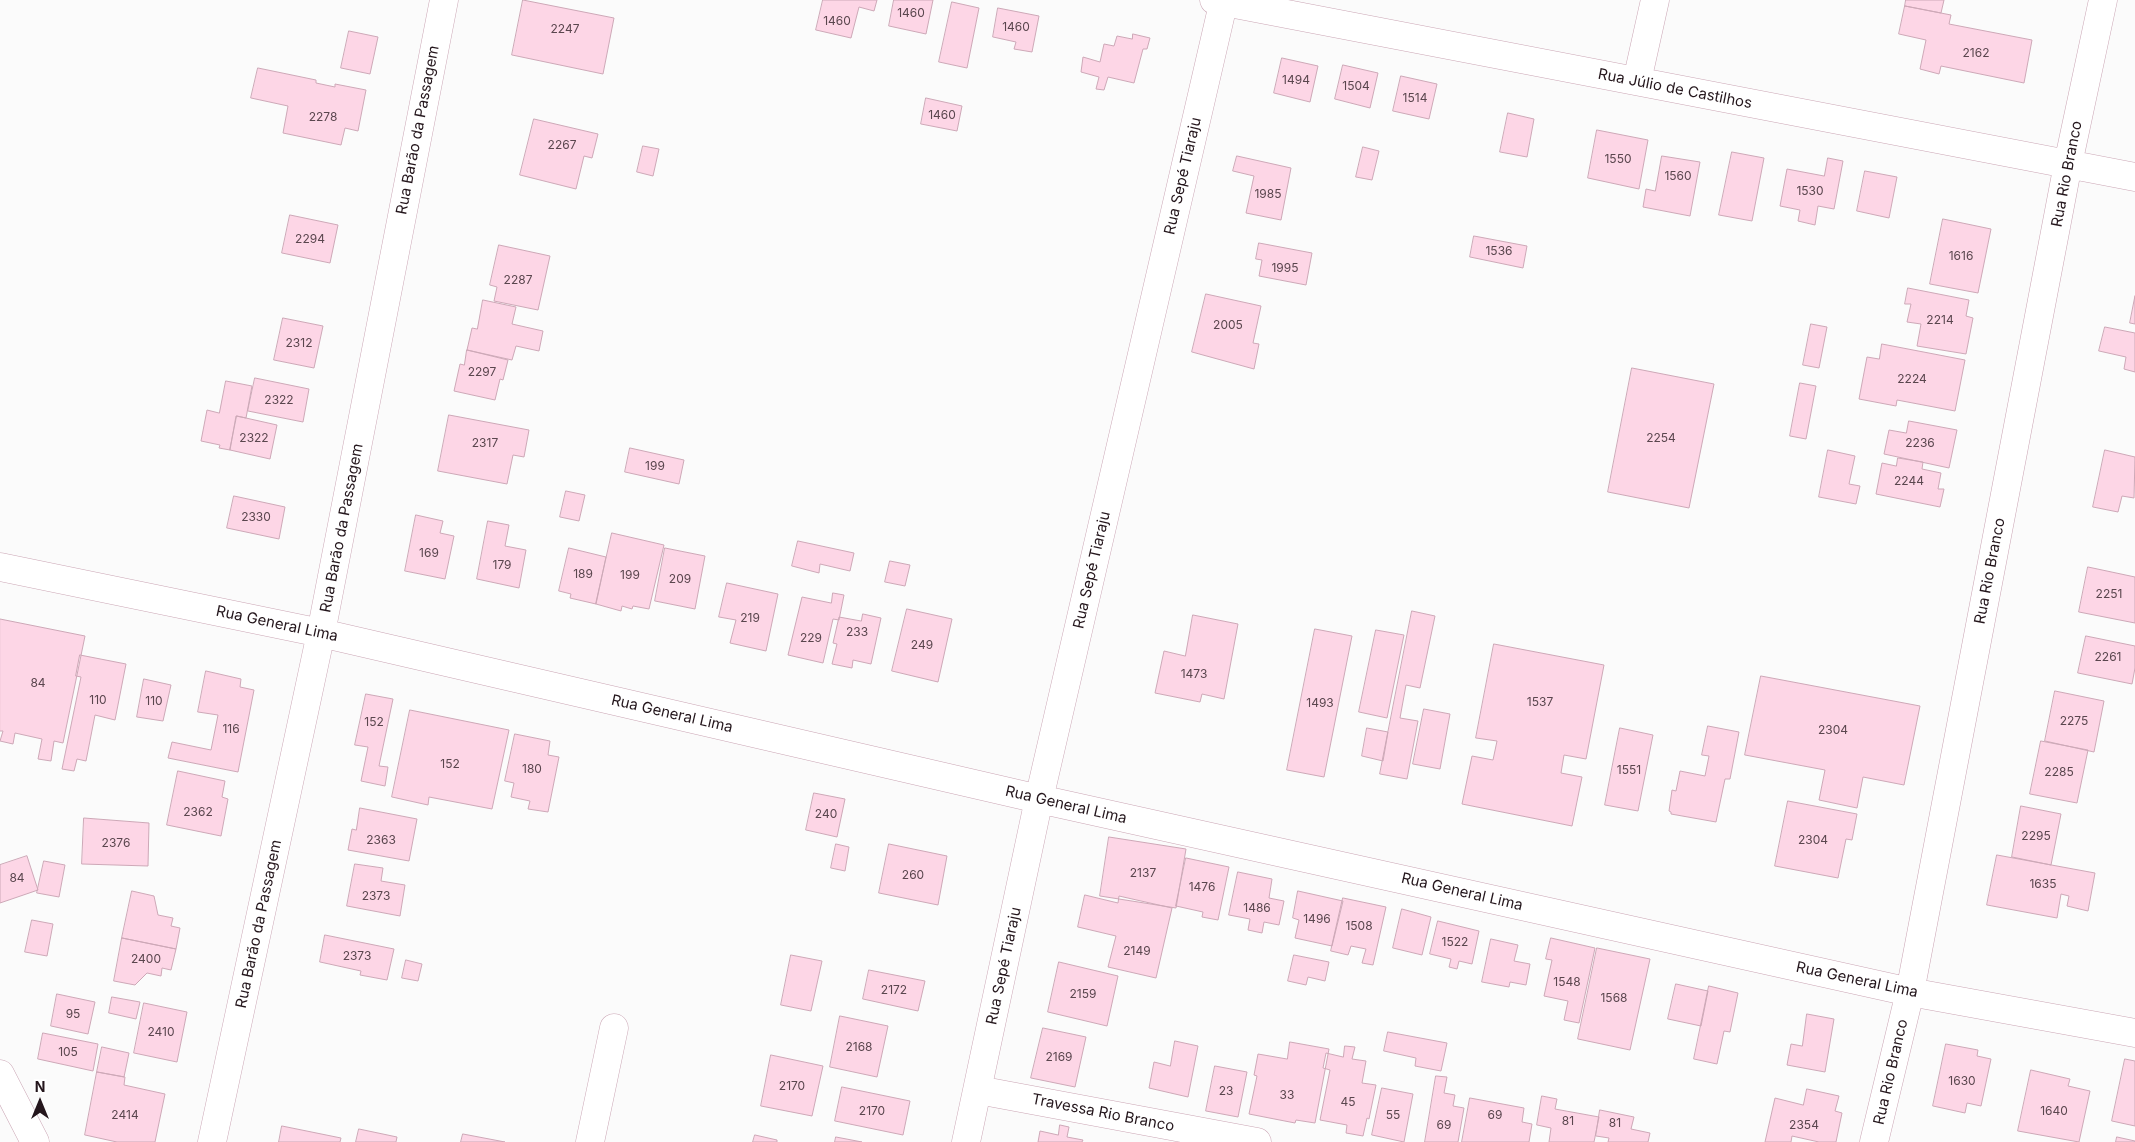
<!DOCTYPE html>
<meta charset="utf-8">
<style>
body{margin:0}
#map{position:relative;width:2135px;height:1142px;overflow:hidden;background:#fbfbfb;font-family:Inter,sans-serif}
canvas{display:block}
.north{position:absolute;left:15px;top:1077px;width:50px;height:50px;-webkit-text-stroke:4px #fff;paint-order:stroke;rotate:0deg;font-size:14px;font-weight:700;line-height:20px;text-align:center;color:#24161c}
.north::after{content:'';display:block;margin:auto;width:18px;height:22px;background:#24161c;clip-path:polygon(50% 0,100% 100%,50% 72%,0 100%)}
</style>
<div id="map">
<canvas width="2135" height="1142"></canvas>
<div class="north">N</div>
</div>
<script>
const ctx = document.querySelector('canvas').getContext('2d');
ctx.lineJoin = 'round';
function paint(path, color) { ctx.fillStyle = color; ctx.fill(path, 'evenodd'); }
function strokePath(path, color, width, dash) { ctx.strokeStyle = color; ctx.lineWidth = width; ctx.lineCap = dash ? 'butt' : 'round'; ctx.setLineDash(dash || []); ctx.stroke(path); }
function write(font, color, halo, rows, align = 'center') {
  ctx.font = font + ' Inter,sans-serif'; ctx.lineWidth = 5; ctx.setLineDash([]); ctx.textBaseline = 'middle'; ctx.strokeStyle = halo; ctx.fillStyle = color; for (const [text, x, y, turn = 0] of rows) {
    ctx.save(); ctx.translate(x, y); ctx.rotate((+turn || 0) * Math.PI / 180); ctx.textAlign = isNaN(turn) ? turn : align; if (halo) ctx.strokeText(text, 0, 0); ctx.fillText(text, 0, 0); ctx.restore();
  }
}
const building = new Path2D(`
 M523 0 614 18 603 74 512 55Z
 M823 0H877L874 11 859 7 851 38 816 30Z
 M894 0H933L926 34 889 26Z
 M1906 0H1944L1941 13 1905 6Z
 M952 2 979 8 967 68 939 62Z
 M1905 6 1951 15 1949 24 2032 40 2024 83 1941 66 1939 74 1920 69 1926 40 1899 34Z
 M998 8 1039 16 1032 52 1014 49 1016 42 993 37Z
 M349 31 378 37 370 74 341 68Z
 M1133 34 1150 38 1147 49H1143L1134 83 1108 77 1104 90 1096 89 1099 77 1081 72 1083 57 1100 62 1104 44 1114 46 1117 36 1132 39Z
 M1282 58 1318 66 1310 102 1274 93Z
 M1343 65 1378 73 1370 108 1335 99Z
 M258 68 316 80V83L335 87V84L366 90 358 131 345 128 341 145 283 133 288 106 251 98Z
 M1401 76 1437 84 1429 119 1393 111Z
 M926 98 962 106 957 131 921 124Z
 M1508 113 1534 119 1527 157 1500 152Z
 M534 119 598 134 592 158 584 156 576 189 520 175Z
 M1597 130 1648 140 1639 189 1588 178Z
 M643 146 659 149 653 176 637 172Z
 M1363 147 1379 151 1372 180 1356 177Z
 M1732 152 1764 158 1752 221 1719 215Z
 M1237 156 1291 168 1281 220 1246 213 1254 176 1233 171Z
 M1662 156 1700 162 1690 216 1643 207 1646 189 1655 191Z
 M1828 158 1843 161 1834 209 1818 206 1815 225 1798 221 1800 210 1780 206 1787 169 1824 176Z
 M1865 171 1897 177 1889 218 1857 211Z
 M290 215 338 225 330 263 282 253Z
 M1943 219 1991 229 1978 293 1930 284Z
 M1474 236 1527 246 1523 268 1470 257Z
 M1259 243 1312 253 1306 285 1259 276 1262 260 1256 259Z
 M499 245 550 256 538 310 494 301 497 287 490 285Z
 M1908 288 1969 300 1966 316 1973 318 1966 354 1917 346 1921 324 1907 322 1911 304H1905Z
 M1206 294 1261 306 1253 343 1259 344 1254 369 1192 352Z
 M2135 296V324L2130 323Z
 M483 300 516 307 512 324 543 331 539 351 516 346 512 360 467 350 472 328 477 329Z
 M283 318 323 326 314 368 274 360Z
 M1811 324 1827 327 1819 368 1803 365Z
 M2105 327 2135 333V372L2124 369 2126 357 2099 351Z
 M1882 344 1965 360 1955 411 1897 400 1896 406 1859 399 1867 357 1879 359Z
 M467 350 508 360 503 380 500 379 495 400 454 391 460 364 464 365Z
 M1632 368 1714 384 1689 508 1608 492Z
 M255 378 309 389 303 422 248 411Z
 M226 381 252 386 246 418 236 416 230 450 219 448 220 445 201 441 207 410 219 413Z
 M1800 383 1816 386 1806 439 1790 436Z
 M449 415 529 430 524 457 513 455 507 484 438 471Z
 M237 416 277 425 270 459 230 450Z
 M1909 421 1957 430 1949 468 1884 454 1889 430 1906 433Z
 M630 448 684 460 679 484 625 472Z
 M1828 450 1855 456 1849 484 1860 486 1856 504 1819 497Z
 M2105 450 2135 457 2134 498 2122 496 2118 512 2093 507Z
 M1898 458 1923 462 1922 469 1941 473 1938 489H1944L1940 507 1876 494 1882 463 1896 466Z
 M566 491 585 495 579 521 560 517Z
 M234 496 285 507 279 539 227 528Z
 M416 515 443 521 440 533 454 536 445 579 405 571Z
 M488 521 509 525 505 546 526 550 519 588 477 579Z
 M612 533 664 545 649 609 633 606 632 609 622 606 621 611 596 604Z
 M798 541 854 553 850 571 820 564 819 573 792 566Z
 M569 548 606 557 596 604 570 598 571 594 559 591Z
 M665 548 705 556 695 609 655 601Z
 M890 561 910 565 905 586 885 582Z
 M2088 567 2135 577V623L2079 612Z
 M727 583 778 594 766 651 730 643 736 620 719 617Z
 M833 593 844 595 839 620 833 619 823 663 788 655 802 597 831 603Z
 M907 609 952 619 938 682 892 671Z
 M1412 611 1435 616 1420 688 1406 685 1400 718 1418 721 1407 779 1380 774Z
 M863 614 881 618 871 664 853 660 852 668 832 664 837 644 833 643 839 617 861 621Z
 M1193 615 1238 624 1224 699 1202 694 1200 702 1155 693 1164 651 1185 656Z
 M0 619 85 636 63 743 54 741 51 761 38 759 42 739 15 733 13 744 0 741 3 731H0Z
 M1315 629 1352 636 1324 777 1287 770Z
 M1376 630 1404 635 1387 718 1359 712Z
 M2086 636 2135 646V668L2132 684 2078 673Z
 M1494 644 1604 665 1586 759 1564 755 1561 773 1582 777 1572 826 1462 804 1472 756 1493 760 1497 741 1476 738Z
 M80 655 126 664 115 720 95 715 86 761 77 759 74 771 62 769 81 677 76 676Z
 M206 671 241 679 240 687 254 690 238 772 168 758 172 742 211 750 218 715 198 712Z
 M1761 676 1920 706 1904 785 1863 777 1857 808 1819 800 1825 770 1745 755Z
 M144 679 171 685 163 721 137 717Z
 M2055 691 2104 701 2094 752 2045 741Z
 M366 694 393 699 379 766 388 767 385 786 361 781 368 747 355 745Z
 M1424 709 1450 714 1440 769 1413 764Z
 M410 710 509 730 492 809 429 797 428 805 392 797Z
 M1708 726 1739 732 1730 779H1725L1716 822 1671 814V812L1669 811 1672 790 1676 791 1680 771 1705 776 1709 756 1702 755Z
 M1367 728 1388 732 1383 761 1362 756Z
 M1620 728 1653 735 1638 811 1605 805Z
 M515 734 550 741 548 755 559 757 548 812 528 809 530 801 511 797 514 783 505 781Z
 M2041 741 2088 750 2077 803 2030 794Z
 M178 771 225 781 222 797 228 799 221 836 167 825Z
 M814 793 845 799 837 837 806 830Z
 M1788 801 1857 814 1852 840 1846 839 1838 878 1775 866Z
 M2021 806 2061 814 2051 865 2012 857Z
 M360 808 417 819 409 861 348 850 352 829 356 830Z
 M84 818 149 823 148 866 82 864Z
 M1109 837 1186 849 1176 908 1100 896Z
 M836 844 849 847 845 871 831 868Z
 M889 844 947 856 938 905 879 893Z
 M1997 855 2095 873 2088 911 2067 906 2069 896 2061 894 2057 918 1987 905Z
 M27 856 38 890 0 903V865Z
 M1186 858 1229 867 1218 920 1202 917 1203 912 1176 906Z
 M44 861 65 865 59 897 37 893Z
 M355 864 383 868 381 881 405 885 400 916 347 906Z
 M1238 872 1272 879 1269 898 1284 901 1279 925 1264 922 1262 933 1248 930 1250 919 1229 915Z
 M132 891 154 896 158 915 173 918 171 926 180 928 176 949 122 938Z
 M1298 891 1343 901 1332 946 1295 938 1299 920 1293 918Z
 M1085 895 1118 903 1119 896 1172 908 1156 978 1108 967 1116 936 1078 927Z
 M1343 898 1386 907 1373 965 1362 963 1366 949 1351 946 1348 955 1331 951Z
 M1402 909 1431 917 1422 955 1393 948Z
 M32 920 53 924 47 956 25 952Z
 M1438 921 1479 931 1472 964 1459 961 1457 969 1449 967 1451 959 1430 954Z
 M325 935 394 949 387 980 360 975 361 971 320 962Z
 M122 938 176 949 171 970 162 968 161 976 147 973 135 985 114 981Z
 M1551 938 1595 948 1579 1023 1564 1020 1568 1001 1544 996 1552 960 1546 959Z
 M1491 939 1518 945 1514 961 1530 964 1526 985 1510 982 1509 987 1482 982Z
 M1597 948 1650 959 1630 1050 1578 1039Z
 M791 955 822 961 811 1011 781 1005Z
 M1294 955 1329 962 1325 981 1308 977 1306 985 1288 981Z
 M406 960 422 964 418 981 402 978Z
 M1059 962 1118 976 1107 1026 1048 1012Z
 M869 970 925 981 918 1011 863 999Z
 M1676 984 1708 991 1701 1026 1668 1019Z
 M1709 986 1738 993 1730 1032 1724 1031 1717 1064 1694 1059Z
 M57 994 95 1002 88 1034 51 1026Z
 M112 997 140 1002 136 1019 109 1013Z
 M144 1003 187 1012 177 1062 134 1053Z
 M1807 1014 1834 1019 1825 1072 1787 1065 1791 1044 1802 1046Z
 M840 1016 888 1026 877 1077 830 1067Z
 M1043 1028 1086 1037 1075 1087 1031 1078Z
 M1388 1032 1447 1043 1441 1071 1415 1066 1416 1058 1384 1051Z
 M43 1033 98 1044 93 1071 38 1059Z
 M1175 1041 1198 1046 1188 1097 1149 1088 1154 1062 1170 1066Z
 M1290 1042 1329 1049 1315 1123 1296 1120 1295 1123 1249 1114 1257 1076 1254 1075 1258 1054 1287 1059Z
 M1946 1044 1978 1050 1977 1056 1991 1059 1981 1106 1967 1103 1965 1113 1933 1106Z
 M1345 1046 1355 1047 1352 1059 1366 1061 1362 1083 1376 1085 1369 1119 1367 1118 1363 1136 1346 1133 1347 1125 1320 1120 1330 1070 1323 1068 1326 1053 1343 1057Z
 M102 1047 129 1053 124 1077 97 1072Z
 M771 1055 823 1066 812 1116 761 1106Z
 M2125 1059 2135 1061V1126L2112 1121Z
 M1215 1066 1247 1072 1238 1117 1206 1111Z
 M2031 1070 2070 1079 2068 1086 2090 1091 2079 1142 2018 1131Z
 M97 1072 125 1077 124 1085 165 1094 155 1142H117L85 1135Z
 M1436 1076 1447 1077 1444 1093 1455 1095 1453 1106 1464 1108 1458 1142H1425Z
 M842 1087 910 1101 903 1135 835 1121Z
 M1382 1088 1413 1094 1404 1142 1372 1135Z
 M1807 1089 1839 1096 1835 1111 1842 1113 1836 1142H1819L1792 1136 1791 1142H1765L1775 1098 1803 1105Z
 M1542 1096 1557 1099 1555 1109 1599 1117 1594 1142H1549L1551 1128 1537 1125Z
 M1470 1098 1524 1108 1522 1122 1532 1124 1529 1142H1462Z
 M1600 1110 1634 1117 1631 1129 1650 1133 1648 1142H1608L1609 1138 1596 1136Z
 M1060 1125 1069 1127 1067 1137 1083 1140 1082 1142H1038L1040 1131 1058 1135Z
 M282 1126 341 1138 340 1142H279Z
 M359 1129 397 1137 396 1142H356Z
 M463 1134 505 1142H461Z
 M755 1135 777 1140V1142H753Z
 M836 1137 862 1142H835Z
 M2117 1137 2135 1141V1142H2116Z`);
paint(building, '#fdd6e6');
strokePath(building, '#cda8b7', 1);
const street = new Path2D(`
 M1214 0 2135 177
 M1637 81 1655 0
 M0 567 321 633 1039 799 1910 992 2135 1033
 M0 1074 35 1142
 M978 1090 1257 1142
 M212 1142 321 633 444 0
 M590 1142 614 1028
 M966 1142 1039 799 1224 0
 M1874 1142 1910 992 2068 164 2103 0`);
strokePath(street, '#cba6b5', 29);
strokePath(street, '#fff', 28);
write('12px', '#5a464e', null, [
 ["1460",911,13],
 ["1460",837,21],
 ["1460",1016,27],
 ["2247",565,29],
 ["2162",1976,53],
 ["1494",1296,80],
 ["1504",1356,86],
 ["1514",1415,98],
 ["1460",942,115],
 ["2278",323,117],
 ["2267",562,145],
 ["1550",1618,159],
 ["1560",1678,176],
 ["1530",1810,191],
 ["1985",1268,194],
 ["2294",310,239],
 ["1536",1499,251],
 ["1616",1961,256],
 ["1995",1285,268],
 ["2287",518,280],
 ["2214",1940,320],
 ["2005",1228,325],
 ["2312",299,343],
 ["2297",482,372],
 ["2224",1912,379],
 ["2322",279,400],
 ["2322",254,438],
 ["2254",1661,438],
 ["2317",485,443],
 ["2236",1920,443],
 ["199",655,466],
 ["2244",1909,481],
 ["2330",256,517],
 ["169",429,553],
 ["179",502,565],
 ["189",583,574],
 ["199",630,575],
 ["209",680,579],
 ["2251",2109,594],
 ["219",750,618],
 ["233",857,632],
 ["229",811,638],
 ["249",922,645],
 ["2261",2108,657],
 ["1473",1194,674],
 ["84",38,683],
 ["110",98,700],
 ["110",154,701],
 ["1537",1540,702],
 ["1493",1320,703],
 ["2275",2074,721],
 ["152",374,722],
 ["116",231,729],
 ["2304",1833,730],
 ["152",450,764],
 ["180",532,769],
 ["1551",1629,770],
 ["2285",2059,772],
 ["2362",198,812],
 ["240",826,814],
 ["2295",2036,836],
 ["2363",381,840],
 ["2304",1813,840],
 ["2376",116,843],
 ["2137",1143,873],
 ["260",913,875],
 ["84",17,878],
 ["1635",2043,884],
 ["1476",1202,887],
 ["2373",376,896],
 ["1486",1257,908],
 ["1496",1317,919],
 ["1508",1359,926],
 ["1522",1455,942],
 ["2149",1137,951],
 ["2373",357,956],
 ["2400",146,959],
 ["1548",1567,982],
 ["2172",894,990],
 ["2159",1083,994],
 ["1568",1614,998],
 ["95",73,1014],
 ["2410",161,1032],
 ["2168",859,1047],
 ["105",68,1052],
 ["2169",1059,1057],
 ["1630",1962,1081],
 ["2170",792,1086],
 ["23",1226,1091],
 ["33",1287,1095],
 ["45",1348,1102],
 ["2170",872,1111],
 ["1640",2054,1111],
 ["2414",125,1115],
 ["55",1393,1115],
 ["69",1495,1115],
 ["81",1568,1121],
 ["81",1615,1123],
 ["69",1444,1125],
 ["2354",1804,1125]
]);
write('15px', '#24161c', '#fff', [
 ["Rua Júlio de Castilhos",1675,89,11],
 ["Rua Barão da Passagem",418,130,-79],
 ["Rua Rio Branco",2067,174,-79],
 ["Rua Sepé Tiaraju",1183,176,-77],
 ["Rua Barão da Passagem",342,528,-79],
 ["Rua Sepé Tiaraju",1092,570,-77],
 ["Rua Rio Branco",1990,571,-79],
 ["Rua General Lima",277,624,12],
 ["Rua General Lima",672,714,13],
 ["Rua General Lima",1066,805,13],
 ["Rua General Lima",1462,892,13],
 ["Rua Barão da Passagem",259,924,-78],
 ["Rua Sepé Tiaraju",1004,966,-78],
 ["Rua General Lima",1857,980,12],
 ["Rua Rio Branco",1891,1072,-77],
 ["Travessa Rio Branco",1103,1113,11]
]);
</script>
